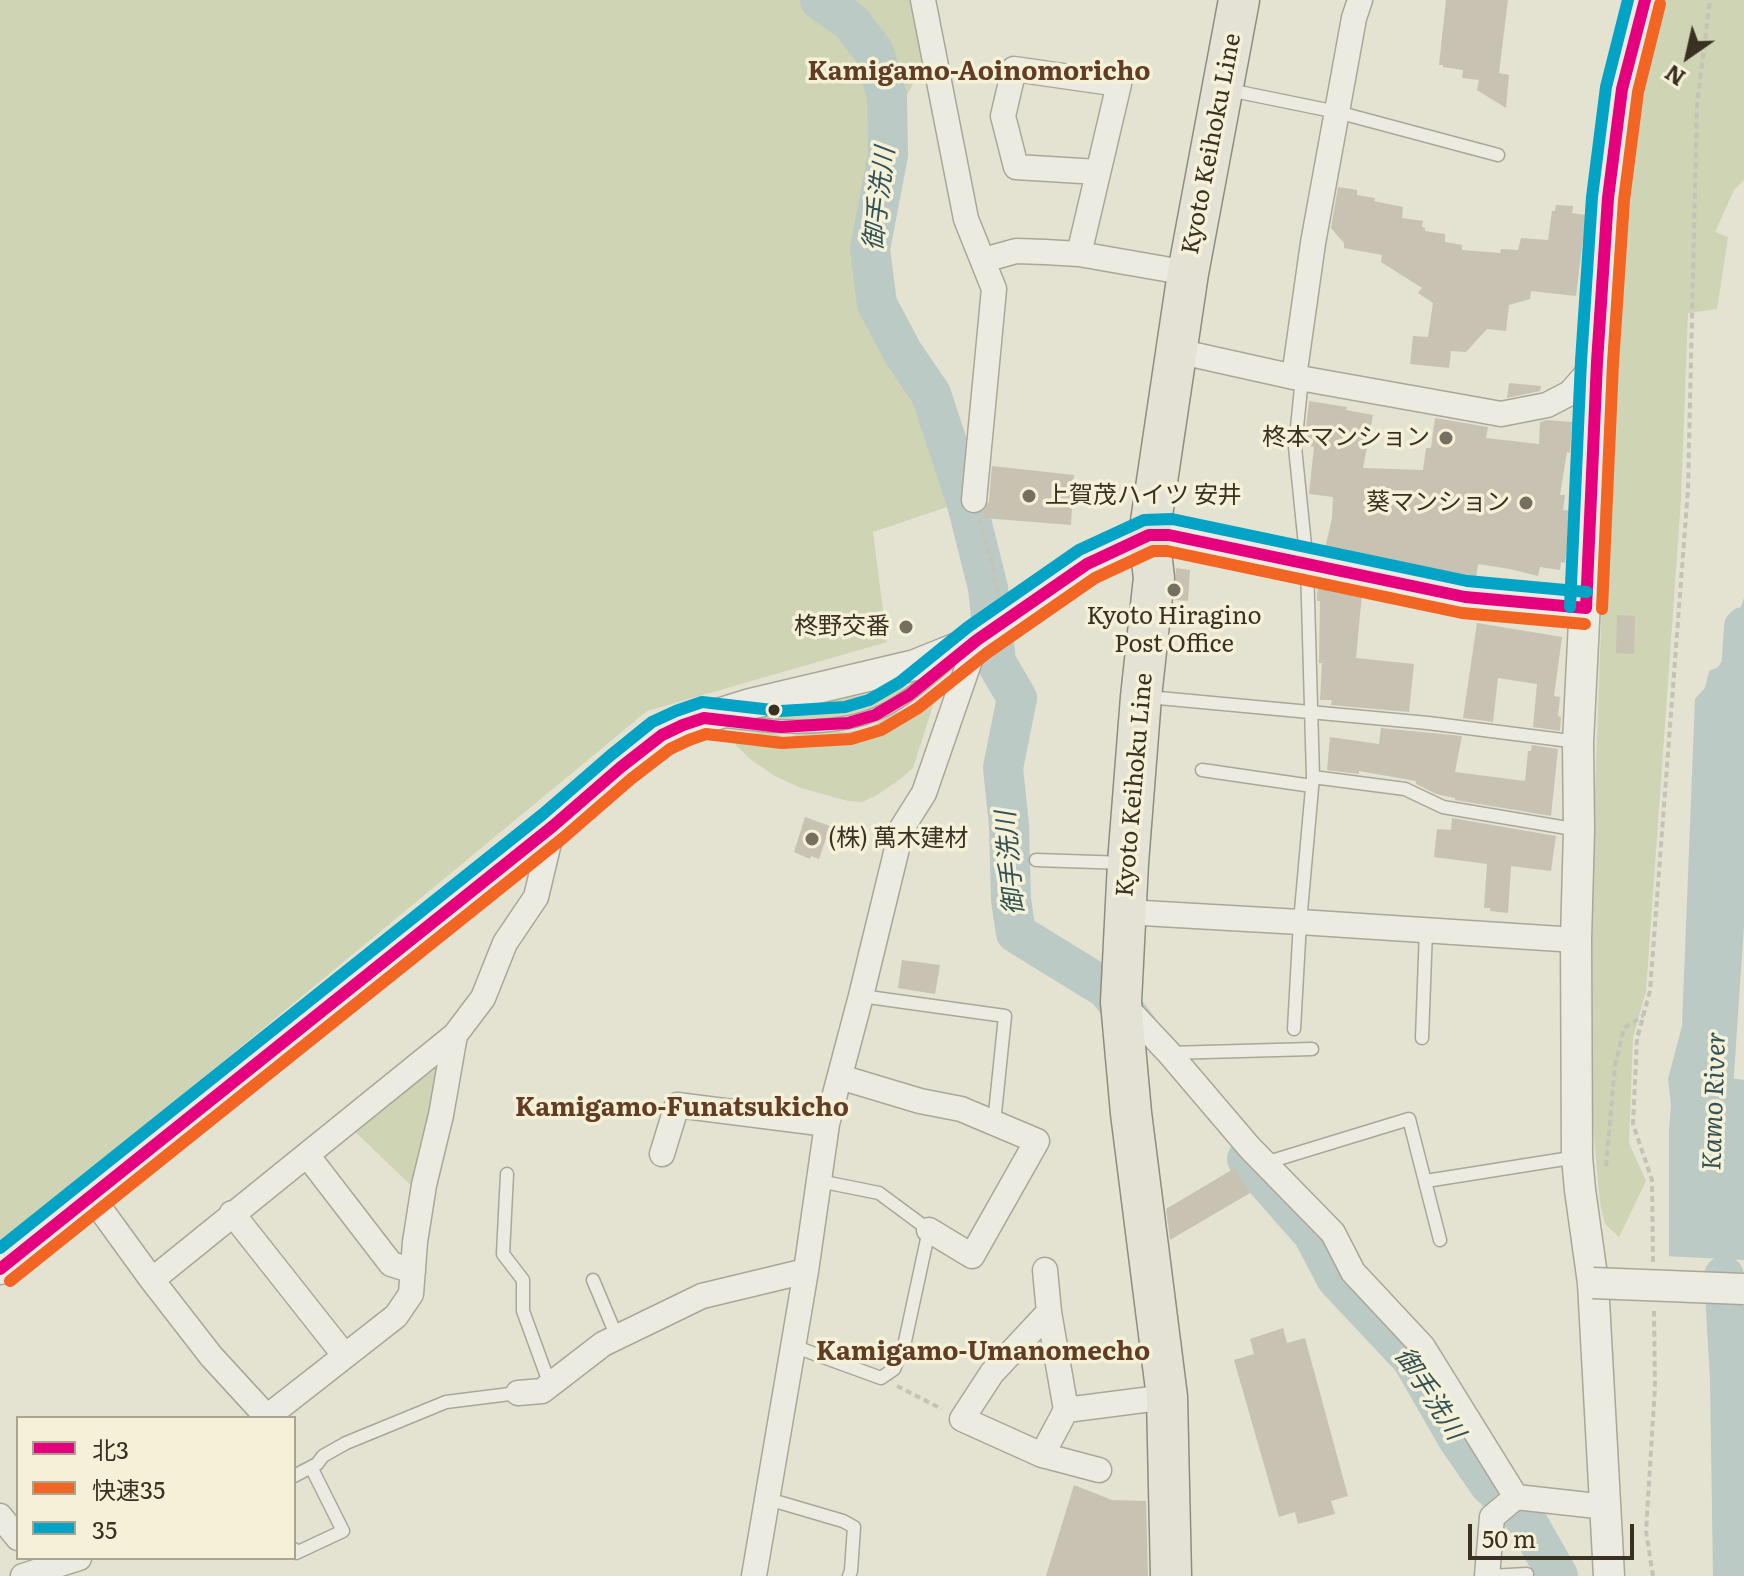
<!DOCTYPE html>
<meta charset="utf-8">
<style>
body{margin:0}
#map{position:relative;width:1744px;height:1576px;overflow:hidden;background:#e4e2d1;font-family:Literata,"Noto Sans JP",serif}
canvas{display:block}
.legend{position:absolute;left:16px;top:1416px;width:280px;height:144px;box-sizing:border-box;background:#f4f1d8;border:2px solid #a9a48f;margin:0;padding:10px 14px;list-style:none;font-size:24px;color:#393121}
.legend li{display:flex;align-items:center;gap:16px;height:40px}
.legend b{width:40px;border:2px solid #a9a48f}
.north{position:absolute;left:1648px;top:16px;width:80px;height:80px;-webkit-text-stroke:6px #f4f1d8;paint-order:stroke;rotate:214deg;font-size:22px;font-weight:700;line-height:32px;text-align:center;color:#393121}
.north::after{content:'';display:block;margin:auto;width:28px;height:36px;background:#393121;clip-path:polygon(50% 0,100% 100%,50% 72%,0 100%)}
.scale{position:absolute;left:1468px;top:1524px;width:166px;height:36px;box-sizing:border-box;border:4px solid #393121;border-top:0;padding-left:10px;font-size:24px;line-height:28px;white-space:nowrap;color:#393121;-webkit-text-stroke:6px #f4f1d8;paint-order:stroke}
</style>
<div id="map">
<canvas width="1744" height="1576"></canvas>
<ul class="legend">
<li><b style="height:10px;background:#e5007d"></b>北3</li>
<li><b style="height:10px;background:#f26522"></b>快速35</li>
<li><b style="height:10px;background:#03a3c5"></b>35</li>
</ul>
<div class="north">N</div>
<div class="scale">50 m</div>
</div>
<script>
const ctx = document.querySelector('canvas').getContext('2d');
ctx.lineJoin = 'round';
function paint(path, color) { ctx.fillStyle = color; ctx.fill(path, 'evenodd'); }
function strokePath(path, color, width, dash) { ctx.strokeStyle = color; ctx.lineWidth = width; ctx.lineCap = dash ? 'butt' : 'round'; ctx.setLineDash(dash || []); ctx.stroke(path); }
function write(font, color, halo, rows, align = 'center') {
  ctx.font = font + ' Literata,"Noto Sans JP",serif'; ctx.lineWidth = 7; ctx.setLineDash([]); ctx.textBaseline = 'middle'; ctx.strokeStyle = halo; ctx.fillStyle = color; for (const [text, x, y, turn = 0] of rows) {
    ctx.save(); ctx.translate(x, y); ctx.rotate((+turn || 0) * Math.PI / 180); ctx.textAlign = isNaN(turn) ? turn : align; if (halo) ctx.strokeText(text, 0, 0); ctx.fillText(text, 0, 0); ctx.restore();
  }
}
paint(new Path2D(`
 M0 0H916L928 56 877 151 864 270 881 330 905 372 927 405 953 505 873 532 887 642 647 711 0 1246Z
 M1664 0H1744V180L1734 190 1715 232 1728 237 1717 309 1688 313 1681 499 1646 991 1633 1037 1629 1143 1646 1181 1619 1237 1605 1224 1600 1203 1591 1104 1588 979 1599 683 1611 354 1622 206 1637 125Z
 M901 688 904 689C871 713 829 721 789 720 778 720 768 720 757 718L856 696Z
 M936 696 913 768 899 780 877 795 862 802 848 801 801 788 775 776 750 759 735 744 744 741 749 734 767 731 790 739C804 723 826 732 844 732 853 732 866 730 874 725 880 722 883 716 889 714 897 711 907 711 914 712Z
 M446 1043 422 1196 346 1123Z`), '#ced4b4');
paint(new Path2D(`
 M1744 598V669L1736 680 1725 714 1704 962 1705 1009 1710 1059 1730 1078 1744 1080V1499L1736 1364 1720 1305 1669 1264V1130L1671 1105 1668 1079 1682 1026 1695 699 1705 688 1709 671 1718 667 1736 641 1739 612Z`), '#bbcac4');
paint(new Path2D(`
 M1665 1256 1744 1260V1312L1718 1311 1717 1307 1666 1266Z`), '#e4e2d1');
strokePath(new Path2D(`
 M820 0 851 22 874 52 887 96 888 155 870 249 877 304 903 353 931 394 967 504 988 588 996 662 1017 698 1003 768 1009 825 1011 900 1016 933 1107 989 1137 1027
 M1711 1118 1744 627
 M1247 1159 1313 1234 1336 1278 1412 1359 1458 1439 1489 1484 1525 1518 1558 1576
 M1724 1276 1730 1378 1733 1576`), '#bbcac4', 40);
paint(new Path2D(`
 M1446 0H1508L1499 73 1509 75 1506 108 1477 90 1479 80 1462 78 1463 70 1443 67V65H1439Z
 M1338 187 1357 190V195L1375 198 1374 201 1403 207 1402 218 1423 221 1422 227 1425 228V231L1445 234V242L1462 245V250L1500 253 1501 249 1518 250 1521 238 1548 240 1552 211H1555L1556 205 1573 206 1572 213 1586 215 1576 296 1531 291 1530 299 1509 305 1506 331 1487 329 1466 352 1451 351 1449 368 1410 364 1413 336 1428 337 1433 303 1418 293 1422 288 1381 262 1382 255 1344 248V243L1331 228Z
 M1509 383 1541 386 1540 391 1507 398Z
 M1309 401 1347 407 1346 410 1373 415 1363 468 1423 470 1426 448H1431L1435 418 1488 427 1486 438 1539 444 1540 422 1547 420 1572 422 1570 453 1567 452 1560 495H1565L1563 510 1572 511 1565 563 1561 562 1560 570 1540 567 1538 576 1510 569 1478 564 1476 578 1463 577 1462 578 1325 549 1332 518 1333 497 1309 494 1314 447 1304 445Z
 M992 466 1074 475 1071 525 983 518 984 511 989 501Z
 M1176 568 1190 570 1188 601 1175 600Z
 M1318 584 1362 594 1356 658 1414 664 1409 712 1331 705 1332 700H1320L1322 663H1319L1320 601H1317V596Z
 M1617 615 1635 616 1634 654 1616 653Z
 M1477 623 1562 637 1554 696 1560 697 1558 716 1561 717 1560 731 1533 727 1537 684 1498 678 1493 722 1463 718Z
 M1381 728 1462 736 1455 772 1525 781 1528 751H1531L1532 745 1558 749 1551 816 1455 800V798L1436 794 1416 784V781L1359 771V774L1327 770 1330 737 1379 744Z
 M805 817 830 826 819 859 811 856 810 859 794 852Z
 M1452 818 1556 836 1551 871 1511 866 1508 913 1490 911V908H1484L1487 864 1434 857 1437 829 1451 830Z
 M902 960 940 965 935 994 898 988Z
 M1235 1168 1250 1193 1170 1240 1166 1209Z
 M1283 1328 1287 1343 1305 1338 1348 1496 1331 1501 1335 1514 1298 1524 1295 1512 1279 1517 1234 1360 1254 1354 1250 1339Z
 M1074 1485 1112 1500 1146 1501 1148 1576H1046Z`), '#c8c2b2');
const service = new Path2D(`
 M1229 90 1337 112 1498 155
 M1148 697 1428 723 1578 742
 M726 721C771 727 830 732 873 715 902 704 926 681 949 662
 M1202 770 1312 786
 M1313 777 1405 789 1443 807 1579 830
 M1036 860 1125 863
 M861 996 1005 1016 994 1123
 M1294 1029 1300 922 1313 777 1307 565 1295 447 1302 378
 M1422 1038 1426 930
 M1169 1053 1312 1049
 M1265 1163 1409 1119 1440 1240
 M507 1174 503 1254 523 1280V1311L550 1385
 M1426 1181 1577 1157
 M593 1280 617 1337
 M793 1346 881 1378 894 1369 904 1346 929 1230 879 1193 819 1181
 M294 1476 317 1464 323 1456 346 1443 446 1402 518 1393
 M768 1499 843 1521 854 1527 851 1571 849 1576
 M294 1549 296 1553 343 1531 311 1467
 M1490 1576 1527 1574`);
const minor = new Path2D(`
 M923 0 966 219 994 289 974 500
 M1079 254 1119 84 1014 69 1003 116 1016 167 1098 172
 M984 260 1016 251 1045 252 1079 254 1188 273
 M1177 351 1294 377 1501 414 1547 405 1570 393 1597 362
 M1294 377 1313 243 1354 18 1360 0
 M1125 912 1300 922 1576 940
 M1123 1004 1169 1053 1250 1148 1333 1233 1353 1272 1423 1347 1516 1497 1606 1507
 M840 1077 920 1101 961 1109 1037 1141 972 1256 929 1230
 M662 1154 677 1105 827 1124
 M307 1155 391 1264 413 1271
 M91 1196 152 1280 211 1356 267 1417 396 1316 411 1294 415 1242 424 1185 441 1115 455 1035 483 998 505 943 536 897 553 826
 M232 1213 345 1356
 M152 1280 455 1035
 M1049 1312 992 1373 962 1419 1042 1455 1099 1470
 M518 1393 542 1391 603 1344 702 1296 806 1271 827 1124 861 996 902 828 924 793 977 640
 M1066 1410 1167 1397
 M1042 1455 1066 1410 1049 1312 1045 1270
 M0 1516 18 1538
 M23 1576 79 1558
 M754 1576 806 1271
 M1487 1576 1492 1517 1516 1497`);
const tertiary = new Path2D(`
 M0 1269 553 826 621 767 662 735 683 725 750 704 915 665 977 640 1087 564 1149 535H1169L1219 545 1465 597 1586 608
 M1609 1576 1593 1283 1580 1190 1577 1157 1576 940 1579 830 1578 742 1597 362 1608 198 1622 89 1645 0`);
const primary = new Path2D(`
 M1171 1576 1167 1397 1131 1113 1121 1002 1128 863 1141 697 1154 578 1149 535 1188 273 1239 0`);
strokePath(service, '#aaa799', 15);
strokePath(minor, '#aaa799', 27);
strokePath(tertiary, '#aaa799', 33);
strokePath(primary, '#8f8c80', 43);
strokePath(new Path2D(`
 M979 519 991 560 999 596
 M1606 1166 1615 1066 1624 1028 1643 1016
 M1653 1262 1652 1180 1633 1124 1637 1039 1650 991 1688 489 1697 104 1710 0
 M897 1386 942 1409
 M1653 1576 1646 1531 1655 1387 1654 1311`), '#c5c3b8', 4, [6, 4]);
strokePath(service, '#ecebe2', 12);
strokePath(minor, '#ecebe2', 24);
strokePath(tertiary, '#ecebe2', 30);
strokePath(primary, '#e4e2d4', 40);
const tertiaryBridge = new Path2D(`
 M1593 1283 1744 1289`);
strokePath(tertiaryBridge, '#aaa799', 33, []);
strokePath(tertiaryBridge, '#ecebe2', 30);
strokePath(new Path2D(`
 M1586 608 1597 362 1608 198 1622 89 1645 0
 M0 1269 553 826 621 767 662 735 683 725 704 718 781 727 848 723 875 715 909 695 977 640 1087 564 1149 535H1169L1465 597 1586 608`), '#e5007d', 12);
strokePath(new Path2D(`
 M1602 609 1613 363 1624 200 1638 92 1660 4
 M10 1281 563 838 631 779 670 749 689 740 706 734 782 743 851 739 881 730 918 708 987 653 1095 578 1153 551H1167L1462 613 1585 624`), '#f26522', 12);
strokePath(new Path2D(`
 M1570 607 1581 361 1592 197 1606 87 1628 0
 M0 1248 543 814 611 755 652 722 676 711 702 702 781 711 845 707 869 700 900 682 968 627 1079 550 1144 520 1172 519 1467 581 1587 592`), '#03a3c5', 12);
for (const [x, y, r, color] of [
 [1446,438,8,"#756f5f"],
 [1029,496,8,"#756f5f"],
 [1526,503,8,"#756f5f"],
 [1174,590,8,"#756f5f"],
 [906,627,8,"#756f5f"],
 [774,710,7,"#393121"],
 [812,839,8,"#756f5f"]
]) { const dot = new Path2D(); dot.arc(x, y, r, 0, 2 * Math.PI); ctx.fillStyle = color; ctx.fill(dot); strokePath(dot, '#f4f1d8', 3); }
write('24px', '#393121', '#f4f1d8', [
 ["Kyoto Keihoku Line",1212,144,-79],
 ["Kyoto Keihoku Line",1135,785,-85]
]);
write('24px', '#393121', '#f4f1d8', [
 ["柊本マンション",1430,438],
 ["上賀茂ハイツ 安井",1045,496,"left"],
 ["葵マンション",1510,503],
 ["Kyoto Hiragino",1174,617,"center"],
 ["Post Office",1174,645,"center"],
 ["柊野交番",890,627],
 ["(株) 萬木建材",828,839,"left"]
], 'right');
write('bold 26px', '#623d24', '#f4f1d8', [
 ["Kamigamo-Aoinomoricho",979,72],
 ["Kamigamo-Funatsukicho",682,1108],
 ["Kamigamo-Umanomecho",983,1352]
]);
write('italic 26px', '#325257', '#f4f1d8', [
 ["御手洗川",880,199,-83],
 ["御手洗川",1011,863,-95],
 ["Kamo River",1715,1101,-88],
 ["御手洗川",1429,1394,57]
]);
</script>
